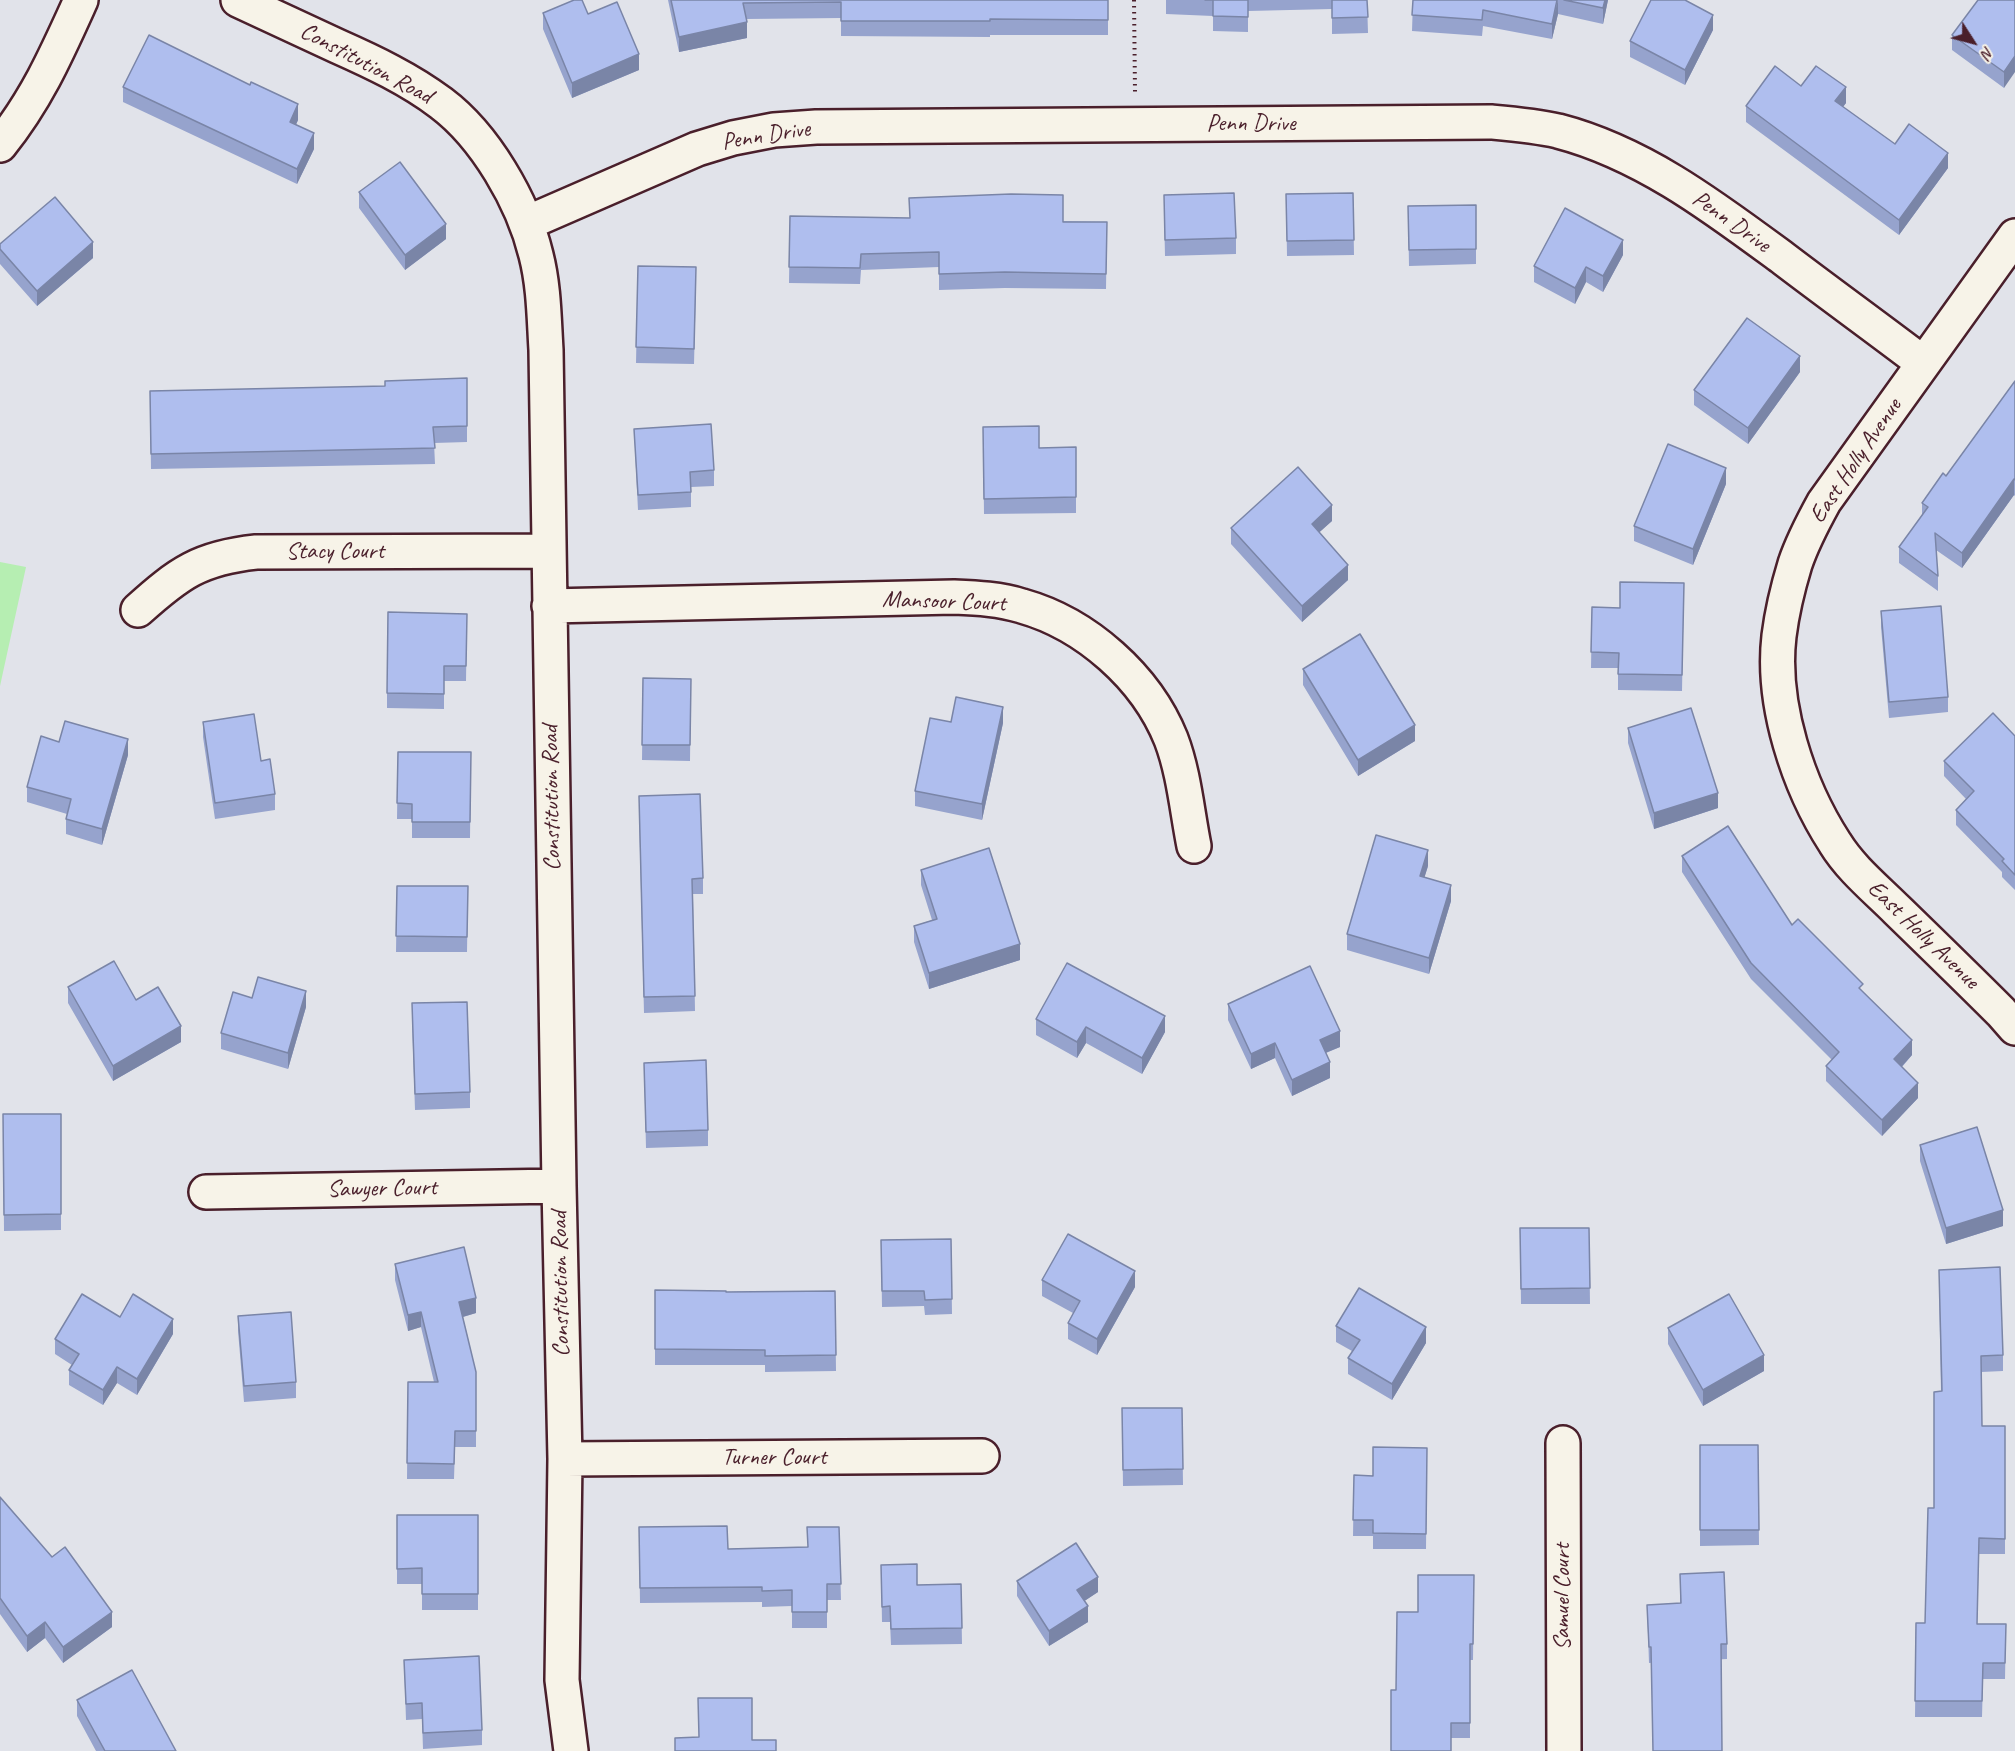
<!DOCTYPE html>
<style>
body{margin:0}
#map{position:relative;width:2015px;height:1751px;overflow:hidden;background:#e1e3ea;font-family:Caveat,sans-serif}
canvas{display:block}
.north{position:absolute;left:1943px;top:12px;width:60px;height:60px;-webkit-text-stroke:4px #f7f3e8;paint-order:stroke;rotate:126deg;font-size:16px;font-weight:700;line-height:24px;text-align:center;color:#4a1f2b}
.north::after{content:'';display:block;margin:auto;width:21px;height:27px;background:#4a1f2b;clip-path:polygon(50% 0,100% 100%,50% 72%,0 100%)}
</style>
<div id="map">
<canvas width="2015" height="1751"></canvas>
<div class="north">N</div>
</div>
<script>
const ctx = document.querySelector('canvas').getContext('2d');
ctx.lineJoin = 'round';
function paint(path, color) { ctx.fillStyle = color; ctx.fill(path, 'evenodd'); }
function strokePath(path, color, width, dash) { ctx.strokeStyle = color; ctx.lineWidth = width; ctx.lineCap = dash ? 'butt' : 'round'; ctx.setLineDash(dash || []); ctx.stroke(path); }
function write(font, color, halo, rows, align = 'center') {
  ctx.font = font + ' Caveat,sans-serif'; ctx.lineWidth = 4.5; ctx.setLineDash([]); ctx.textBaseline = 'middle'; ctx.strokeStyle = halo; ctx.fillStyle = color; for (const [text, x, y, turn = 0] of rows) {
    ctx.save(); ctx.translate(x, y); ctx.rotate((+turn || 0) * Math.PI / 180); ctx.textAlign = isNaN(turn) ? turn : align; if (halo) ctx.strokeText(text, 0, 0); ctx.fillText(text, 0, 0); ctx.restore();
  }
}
paint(new Path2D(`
 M0 562 26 567 0 686Z`), '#b6eeb2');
const minor = new Path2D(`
 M238 0C271 15 304 31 337 46 373 62 409 79 441 103 485 136 523 201 536 255 544 286 544 318 546 350L559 1186 565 1459 562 1680 571 1751
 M0 145C37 99 57 53 81 0
 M527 223 697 149 733 138 774 130 816 127 1491 122C1513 124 1536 126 1558 131 1643 153 1715 208 1784 259 1830 294 1877 328 1923 363
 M2015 236 1824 502C1813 522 1802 543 1795 564 1788 587 1782 612 1779 636 1771 704 1798 786 1835 843 1851 869 1876 889 1897 910 1932 944 1967 978 2001 1012L2015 1028
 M549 606 954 597C977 598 1000 599 1022 606 1086 624 1146 677 1171 739 1184 773 1187 811 1194 846
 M138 610C179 573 200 558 256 552L548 551
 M206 1192 559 1186
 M1563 1443 1564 1751
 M565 1459 982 1456`);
strokePath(minor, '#4a1f2b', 38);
strokePath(new Path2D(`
 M1134 0 1135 92`), '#4a1f2b', 4, [1.5, 4.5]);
strokePath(minor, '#f7f3e8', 33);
paint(new Path2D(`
 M668 0H1108V35H990V37L841 36V18L746 19 747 38 679 52Z
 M1166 0H1367L1368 33 1332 34V9L1248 11V32L1213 31V16L1166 14Z
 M1413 0H1608L1603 24 1558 14 1552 39 1483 26 1482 36 1412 31Z
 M2015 0 2004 88 1952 50V35Z
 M543 13 588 14 639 70 572 98 543 29Z
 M1713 30 1685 85 1630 57V41Z
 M250 85 298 120 296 125 314 149 297 184 123 102V87Z
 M1801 86 1846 103 1843 107 1895 144 1948 168 1899 235 1746 122V106Z
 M359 192 446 239 405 270 359 208Z
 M1353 193 1354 255 1287 256 1286 194Z
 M1476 205V264L1409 266 1408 206Z
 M1164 211 1236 238V254L1165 256Z
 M790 216 1107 222 1106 289 1005 288 939 290V267L861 270 860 284 789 283Z
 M0 244 93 258 37 306 0 264Z
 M1623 255 1603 292 1586 282 1575 304 1534 282V266Z
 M638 266 696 283 694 364 636 363Z
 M1800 372 1748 444 1694 405V390Z
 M467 378V442L434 443 435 464 151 469 150 391 385 386Z
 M2015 381V496L2014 495 1962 568 1936 550 1938 576V591L1899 563V547L1922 515V503L1946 476Z
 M983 427 1039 448 1076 447V513L984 514Z
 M634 429 714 470V486L691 487V507L638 510Z
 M1726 484 1693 565 1634 541V526Z
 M1332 521 1319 532 1348 580 1302 622 1231 544V528Z
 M1684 583 1682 691 1618 690V668H1591L1592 607 1620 608Z
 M1881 611 1948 697V712L1889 718 1881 627Z
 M467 614 466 681H444V709L387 708V693Z
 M1303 669 1415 741 1358 776 1303 685Z
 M643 678 691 679 690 761 642 760Z
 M203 722 261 761 275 794V810L215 819 203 737Z
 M951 722 1003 723 982 820 915 806V791Z
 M1628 728 1718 808 1654 829 1628 743Z
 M2015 736V890L2002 877V872L1956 825V810L1966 799 1944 776V761Z
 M59 742 128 755 102 845 66 834V819L67 814 27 802V787Z
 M398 752H471L470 838H412V819H397Z
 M639 812 703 878V894H693L695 1011 644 1013Z
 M1682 856 1792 925 1863 992 1912 1055 1902 1067 1918 1098 1882 1136 1826 1081V1066L1832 1060 1751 979 1682 872Z
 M1428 866 1424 878 1451 901 1429 974 1347 950V934Z
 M921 870 1020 960 929 989 914 942V926L932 920 921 885Z
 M397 886H468L467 952H396Z
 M68 987 136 1000 181 1042 113 1081 68 1003Z
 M252 998 306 1007 288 1069 221 1049V1033Z
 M1228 1004 1340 1047 1326 1053 1330 1078 1292 1096 1275 1058 1251 1069 1228 1020Z
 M412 1019 470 1092V1108L415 1110Z
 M1036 1019 1165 1032 1142 1074 1086 1043 1077 1058 1036 1035Z
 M644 1063 708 1130V1146L646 1148Z
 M3 1114H61V1230L4 1231Z
 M1920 1145 2003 1226 1946 1244 1920 1161Z
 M1520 1228H1589L1590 1304H1521Z
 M951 1239 952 1314 925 1315 924 1306 882 1307 881 1240Z
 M395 1264 476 1313 463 1317 476 1372V1447H455L454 1479H407L408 1382H434L421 1327 408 1331 395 1280Z
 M1042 1280 1135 1287 1097 1355 1068 1339V1323L1073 1313 1042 1296Z
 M1939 1285 2003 1355V1371L1981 1372 1982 1426H2005V1554H1979L1977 1624H2006L2005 1679H1983L1982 1717H1915L1916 1623H1925L1934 1508 1941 1391Z
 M655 1290 726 1292 835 1291 836 1371 765 1372V1365H655Z
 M238 1316 296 1382V1398L244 1402 238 1331Z
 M120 1317 173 1334 137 1395 117 1383 103 1405 69 1385V1370L72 1365 55 1354V1339Z
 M1336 1326 1426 1343 1392 1400 1348 1374V1358L1352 1351 1336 1342Z
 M1668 1328 1764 1371 1703 1406 1668 1344Z
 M1122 1408H1182L1183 1485 1123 1486Z
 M1700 1445H1758L1759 1545 1700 1546Z
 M1427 1448 1426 1549H1373V1536H1353L1354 1475 1373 1476Z
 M0 1497 112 1627 63 1663 45 1638 27 1652 0 1614Z
 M397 1515H478V1610H422V1584H397Z
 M639 1527 728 1549 807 1547 839 1527 841 1600H827V1628H792V1606L762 1607V1602L640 1603Z
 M881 1565 917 1585 961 1584 962 1644 891 1645 890 1622H882Z
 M1680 1574 1727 1644V1659L1649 1663 1647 1605 1680 1603Z
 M1474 1575 1473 1660H1470V1738H1451L1418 1612Z
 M1017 1581 1098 1592 1084 1601 1088 1622 1049 1646 1017 1596Z
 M404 1660 482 1730V1745L423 1749 422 1719 406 1720Z
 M77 1700 176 1751H96L77 1716Z`), '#96a3cd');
paint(new Path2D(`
 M1558 0V14L1552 39V24Z
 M1605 0H1608L1603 24V8Z
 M1713 15V30L1685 85V70Z
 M747 22V38L679 52V37Z
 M639 54V70L572 98V83Z
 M2015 56V72L2004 88V72Z
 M1846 87V103L1835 117V101Z
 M298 104V120L290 137V122Z
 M314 133V149L297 184V169Z
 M1948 153V168L1899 235V220Z
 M446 224V239L405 270V255Z
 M1623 240V255L1603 292V276Z
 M93 242V258L37 306V291Z
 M1586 267V282L1575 304V288Z
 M1800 356V372L1748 444V428Z
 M1726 468V484L1693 565V549Z
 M2014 479V495L1962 568V553Z
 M1332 505V521L1312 539V524Z
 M1348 565V580L1302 622V606Z
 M1003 707V723L982 820V804Z
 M1415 725V741L1358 776V760Z
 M128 739V755L102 845V829Z
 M1718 793V808L1654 829V813Z
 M1428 850V866L1420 892V876Z
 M1451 885V901L1429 974V958Z
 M1020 944V960L929 989V973Z
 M306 991V1007L288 1069V1053Z
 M1165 1016V1032L1142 1074V1058Z
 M181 1026V1042L113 1081V1066Z
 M1086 1027V1043L1077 1058V1042Z
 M1340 1031V1047L1320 1055V1040Z
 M1912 1040V1055L1894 1075V1059Z
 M1275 1043V1058L1251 1069V1054Z
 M1330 1062V1078L1292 1096V1080Z
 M1918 1083V1098L1882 1136V1120Z
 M2003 1210V1226L1946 1244V1228Z
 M1135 1271V1287L1097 1355V1339Z
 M476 1298V1313L459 1318V1302Z
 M421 1312V1327L408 1331V1315Z
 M173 1319V1334L137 1395V1379Z
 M1426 1327V1343L1392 1400V1384Z
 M1764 1355V1371L1703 1406V1390Z
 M117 1367V1383L103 1405V1390Z
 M1098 1577V1592L1077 1606V1590Z
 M1088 1606V1622L1049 1646V1631Z
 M112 1612V1627L63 1663V1647Z
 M45 1622V1638L27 1652V1636Z`), '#7a85a7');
const building = new Path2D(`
 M574 0H582L588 14 617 2 639 54 572 83 543 13Z
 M671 0H1108V20L990 19V21H841V2L743 3 747 22 679 37Z
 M1205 0H1248V17L1213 16V0Z
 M1332 0H1367L1368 17 1332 18Z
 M1413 0H1557L1552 24 1483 10 1482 20 1412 15Z
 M1564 0H1605L1603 8Z
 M1651 0H1685L1713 15 1685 70 1630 41Z
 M1978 0H2015V56L2004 72 1952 35Z
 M149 35 250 85 251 82 298 104 290 122 314 133 297 169 123 87Z
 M1775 66 1801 86 1816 66 1846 87 1835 101 1895 144 1909 124 1948 153 1899 220 1746 106Z
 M400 162 446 224 405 255 359 192Z
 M1234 193 1236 238 1165 240 1164 195Z
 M1353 193 1354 240 1287 241 1286 194Z
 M1011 194 1063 195V222H1107L1106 274 1005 272 939 274V252L861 254 860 268 789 267 790 216 910 218 909 198Z
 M55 197 93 242 37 291 0 249V244Z
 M1476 205V249L1409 250 1408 206Z
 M1565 208 1623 240 1603 276 1586 267 1575 288 1534 266Z
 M638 266 696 267 694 349 636 347Z
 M1747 318 1800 356 1748 428 1694 390Z
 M467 378V426L433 427 435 448 151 454 150 391 385 386V381Z
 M2015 381V480L2014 479 1962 553 1935 533 1938 576 1899 547 1928 507 1922 503 1943 473 1946 476Z
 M711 424 714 470 690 472 691 492 638 495 634 429Z
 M1039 426V448L1076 447V497L984 499 983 427Z
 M1668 444 1726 468 1693 549 1634 526Z
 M1298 467 1332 505 1312 524 1348 565 1302 606 1231 528Z
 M1620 582 1684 583 1682 675 1618 674 1619 653 1591 652 1592 607 1620 608Z
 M1941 606 1948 697 1889 702 1881 611Z
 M388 612 467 614 466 666H444V694L387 693Z
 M1360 634 1415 725 1358 760 1303 669Z
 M643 678 691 679 690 745H642Z
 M956 697 1003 707 982 804 915 791 930 718 951 722Z
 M1691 708 1718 793 1654 813 1628 728Z
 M1993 713 2015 736V875L2002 861 2004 859 1956 810 1974 791 1944 761Z
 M254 714 261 761 270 759 275 794 215 803 203 722Z
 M65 721 128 739 102 829 66 819 71 799 27 787 41 736 59 742Z
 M398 752H471L470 822H412V804L397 803Z
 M700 794 703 878 692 879 695 996 644 997 639 796Z
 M1728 826 1792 925 1798 919 1863 984 1859 988 1912 1040 1894 1059 1918 1083 1882 1120 1826 1066 1839 1052 1751 963 1682 856Z
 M1376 835 1428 850 1420 876 1451 885 1429 958 1347 934Z
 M989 848 1020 944 929 973 914 926 937 919 921 870Z
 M397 886H468L467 937 396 936Z
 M114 961 136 1000 158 987 181 1026 113 1066 68 987Z
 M1067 963 1165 1016 1142 1058 1086 1027 1077 1042 1036 1019Z
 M1310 966 1340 1031 1320 1040 1330 1062 1292 1080 1275 1043 1251 1054 1228 1004Z
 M258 977 306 991 288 1053 221 1033 233 992 252 998Z
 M467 1002 470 1092 415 1094 412 1003Z
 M706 1060 708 1130 646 1132 644 1063Z
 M3 1114H61V1214L4 1215Z
 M1977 1127 2003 1210 1946 1228 1920 1145Z
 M1520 1228H1589L1590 1288 1521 1289Z
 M1068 1234 1135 1271 1097 1339 1068 1323 1080 1301 1042 1280Z
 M951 1239 952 1299 925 1300 924 1291H882L881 1240Z
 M464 1247 476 1298 459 1302 476 1372V1431H455L454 1464 407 1463 408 1382H438L421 1312 408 1315 395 1264Z
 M2000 1267 2003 1355 1981 1356 1982 1426H2005V1539L1979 1538 1977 1624H2006L2005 1663H1983L1982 1701H1915L1916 1623H1925L1928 1508H1934V1392L1942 1391 1939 1270Z
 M1359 1288 1426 1327 1392 1384 1348 1358 1360 1340 1336 1326Z
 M655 1290 726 1291V1292L835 1291 836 1355 765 1356V1350L655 1349Z
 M82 1294 120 1317 133 1294 173 1319 137 1379 117 1367 103 1390 69 1370 79 1354 55 1339Z
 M1729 1294 1764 1355 1703 1390 1668 1328Z
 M291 1312 296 1382 244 1386 238 1316Z
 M1122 1408H1182L1183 1469 1123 1470Z
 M1700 1445H1758L1759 1530H1700Z
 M1373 1447 1427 1448 1426 1534 1373 1533V1520H1353L1354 1475 1373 1476Z
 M0 1497 52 1557 65 1547 112 1612 63 1647 45 1622 27 1636 0 1598Z
 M397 1515H478V1594H422V1568L397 1569Z
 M727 1526 728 1549 808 1547 807 1527H839L841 1584H827V1612H792V1590L762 1591V1587L640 1588 639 1527Z
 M1076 1543 1098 1577 1077 1590 1088 1606 1049 1631 1017 1581Z
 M917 1564V1585L961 1584 962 1628 891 1629 890 1606 882 1607 881 1565Z
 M1724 1572 1727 1644H1721L1722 1751H1653L1651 1647H1649L1647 1605 1681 1603 1680 1574Z
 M1418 1575H1474L1473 1644H1470V1723H1451V1751H1391V1690H1396L1397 1612H1418Z
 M479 1656 482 1730 423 1733 422 1703 406 1704 404 1660Z
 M132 1670 176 1751H105L77 1700Z
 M698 1698H752V1740H776V1751H675V1738L699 1737Z`);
paint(building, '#afbeee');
strokePath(building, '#7a85a7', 1.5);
write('24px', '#4a1f2b', '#f7f3e8', [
 ["Constitution Road",366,64,28],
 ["Penn Drive",1251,124],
 ["Penn Drive",766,136,-9],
 ["Penn Drive",1731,222,35],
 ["East Holly Avenue",1856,461,-56],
 ["Stacy Court",335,552],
 ["Mansoor Court",944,602,2],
 ["Constitution Road",552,798,-91],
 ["East Holly Avenue",1923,935,44],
 ["Sawyer Court",382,1189,-1],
 ["Constitution Road",561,1284,-91],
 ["Turner Court",774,1458],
 ["Samuel Court",1563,1597,-90]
]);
</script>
